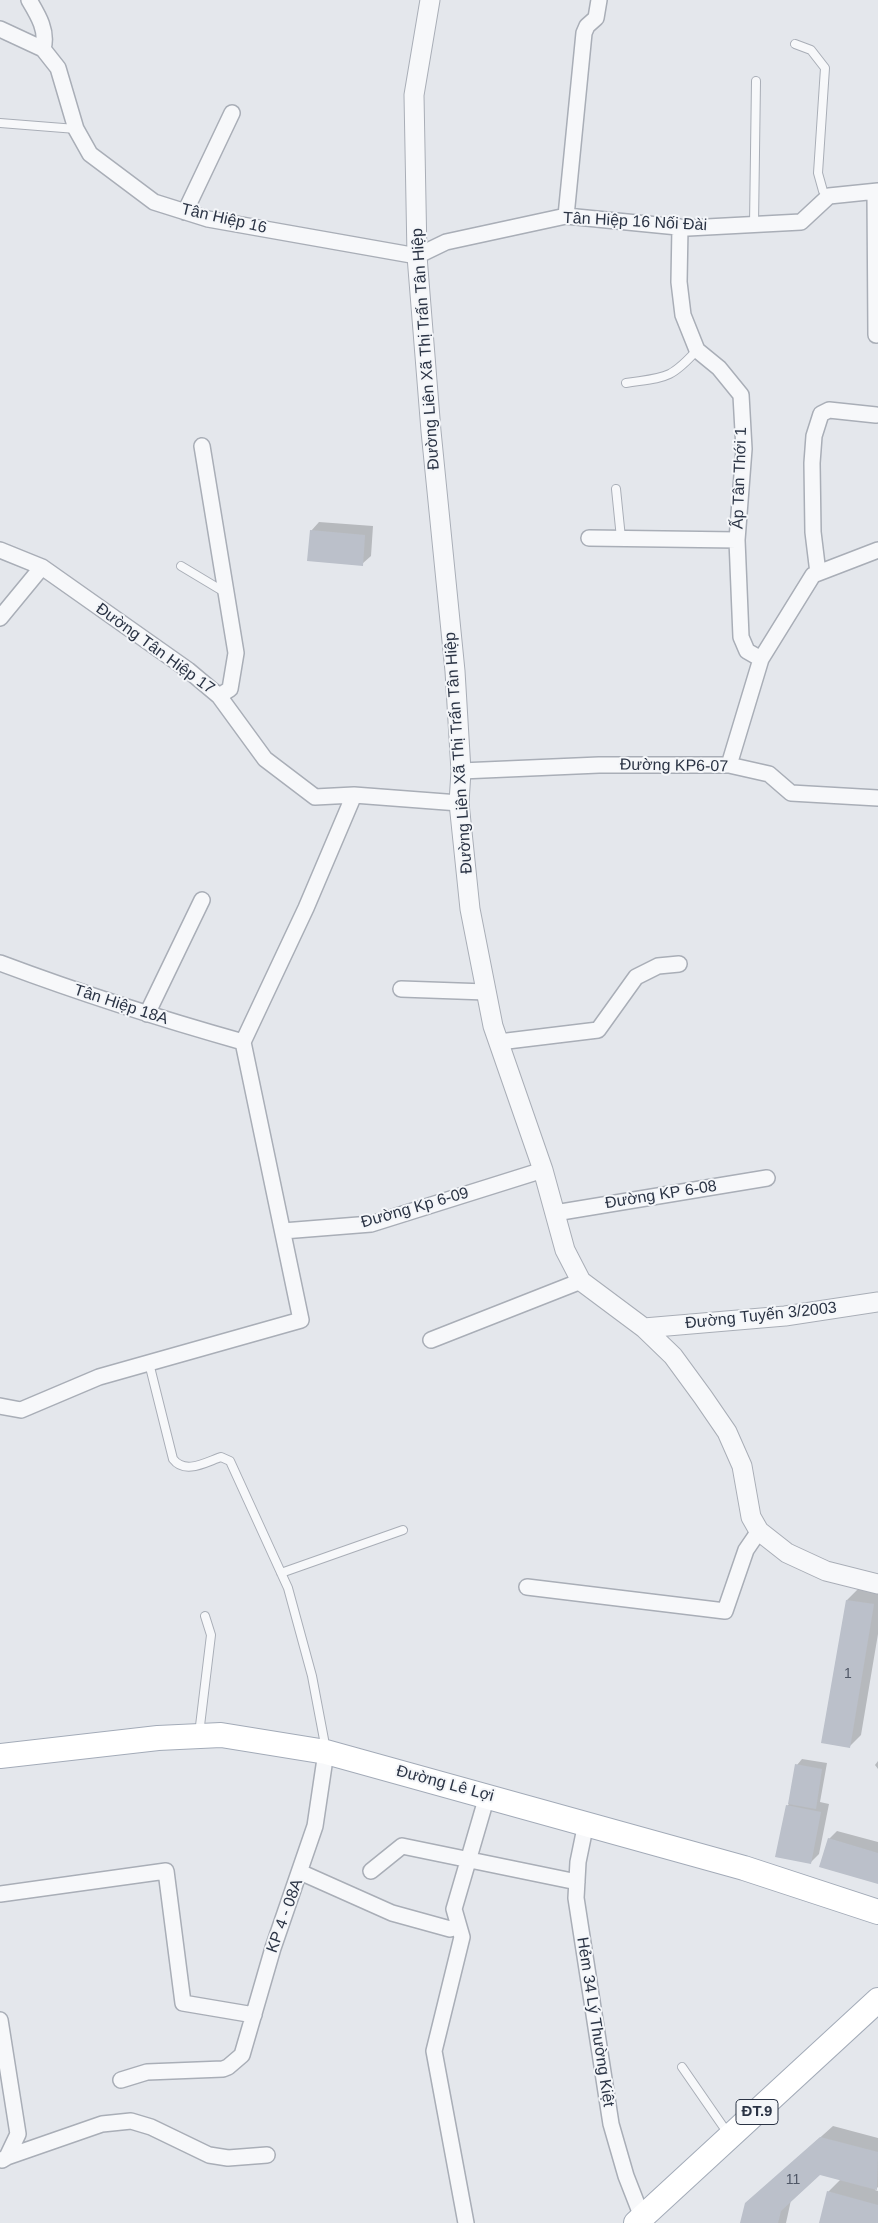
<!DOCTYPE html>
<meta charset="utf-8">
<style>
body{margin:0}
canvas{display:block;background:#e4e7ec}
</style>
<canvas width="878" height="2223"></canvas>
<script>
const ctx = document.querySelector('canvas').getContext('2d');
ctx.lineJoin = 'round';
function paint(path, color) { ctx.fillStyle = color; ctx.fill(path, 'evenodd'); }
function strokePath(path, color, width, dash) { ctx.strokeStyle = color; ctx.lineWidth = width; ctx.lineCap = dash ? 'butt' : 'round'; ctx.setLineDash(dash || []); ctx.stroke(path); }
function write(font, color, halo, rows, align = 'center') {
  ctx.font = font + ' Helvetica,sans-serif'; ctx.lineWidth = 4; ctx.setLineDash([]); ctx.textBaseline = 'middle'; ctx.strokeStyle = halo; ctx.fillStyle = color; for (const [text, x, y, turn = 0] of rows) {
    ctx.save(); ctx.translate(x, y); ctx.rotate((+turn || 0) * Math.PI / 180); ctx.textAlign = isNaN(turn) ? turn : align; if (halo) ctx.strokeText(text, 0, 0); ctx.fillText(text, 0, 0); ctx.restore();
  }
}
paint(new Path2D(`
 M319 522 373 526 371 556 362 564 311 531Z
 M858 1589 878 1592V1634L861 1735 850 1746 847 1600Z
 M802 1759 827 1763 820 1802 829 1804 819 1854 810 1863 787 1806 790 1803 797 1765Z
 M878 1761V1769L875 1765Z
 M837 1831 878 1842V1882L829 1839Z
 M833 2126 878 2138V2187L875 2190 878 2191V2223H820L828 2192 841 2179 820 2174 791 2200 786 2223H741L755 2196Z`), '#0003');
paint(new Path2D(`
 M310 530 365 535 363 566 307 561Z
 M846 1600 874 1604 850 1748 821 1743Z
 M795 1764 822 1769 816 1809 788 1804Z
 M786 1805 821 1812 811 1864 775 1857Z
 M828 1838 878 1853V1884L819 1867Z
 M820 2137 878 2152 877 2190 820 2175 781 2211 778 2223H740L745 2203Z
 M827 2191 878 2205V2223H819Z`), '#bbc0ca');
const service = new Path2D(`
 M795 44 811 50 825 68 818 173 823 191 829 196
 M0 123 76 129
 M754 224 756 81
 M626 383C665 377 670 380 697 350
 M616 489 621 538
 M181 566 226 593
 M149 1363 173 1459C185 1475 206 1462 221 1457L230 1461 288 1588 312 1676 326 1750
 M281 1573 403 1530
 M199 1734 211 1635 205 1616
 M682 2067 729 2135`);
const minor = new Path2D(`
 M29 0C38 15 48 31 43 49
 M0 29 43 49 58 68 76 129 90 154 154 202 208 219 417 256 446 242 566 216 688 228 801 222 829 196 878 191
 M875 192 876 335
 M185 212 232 113
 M566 216 584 33 587 26 596 18 599 0
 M680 227 679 282 683 315 697 350 719 368 741 395 744 449 737 540 741 637 747 651 761 659
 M202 446 236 653 230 689 219 696
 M589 538 737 540
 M0 550 42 567 188 670 219 696 265 759 315 797 354 795 459 803
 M818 573 813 532 812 463 814 436 821 414 829 410 876 415
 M0 618 42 567
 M729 765 761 659 813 575 878 550
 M461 771 599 765H729L769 774 791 793 878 798
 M0 963C80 993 161 1019 243 1042
 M401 989 486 992
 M147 1014 202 900
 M499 1042 598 1030 636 977 658 966 679 964
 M555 1213 767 1178
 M283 1231 371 1224 543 1170
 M431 1340 581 1281
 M0 1406 21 1410 99 1377 301 1320 243 1042 306 908 354 795
 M527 1587 725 1611 746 1550 759 1531
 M586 1823 578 1862 576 1898 611 2124 626 2176 642 2217
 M371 1871 402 1846 577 1882
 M300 1872 392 1913 450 1929 458 1925
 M0 1894 166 1871 183 2003 254 2015
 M0 2020 18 2134 7 2157 2 2160
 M121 2080 147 2072 223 2069 228 2067 242 2055 273 1948 315 1826 326 1752
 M7 2157 102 2124 131 2121 151 2127 209 2155 228 2158 267 2155
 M466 2223 434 2051 462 1937 454 1909 487 1796`);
const tertiary = new Path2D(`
 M430 0 414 95 417 256 431 431 455 671 461 771 459 803 470 909 493 1026 543 1170 565 1250 581 1281 644 1328 673 1356 703 1397 727 1432 742 1466 751 1517 759 1531 787 1553 826 1571 878 1584
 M644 1328 785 1316 878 1302`);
const primary = new Path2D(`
 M0 1756 158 1738 221 1735 326 1752 744 1868 878 1912
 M636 2223 878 2000`);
strokePath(service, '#a9aeb7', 10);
strokePath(minor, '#a9aeb7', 18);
strokePath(tertiary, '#a9aeb7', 21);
strokePath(primary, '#a3abb8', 26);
strokePath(service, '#f7f8fa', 8);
strokePath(minor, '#f7f8fa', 15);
strokePath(tertiary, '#f7f8fa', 19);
strokePath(primary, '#fff', 24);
write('14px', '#4f5766', null, [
 ["1",848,1674],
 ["11",793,2180]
]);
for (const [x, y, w] of [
 [757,2112,42]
]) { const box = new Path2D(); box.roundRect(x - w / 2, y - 12.5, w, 25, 4); ctx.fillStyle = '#f4f6f9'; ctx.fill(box); strokePath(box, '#2b3445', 1); }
write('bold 15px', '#2b3445', null, [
 ["ĐT.9",757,2112]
]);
write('16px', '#2b3445', '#f4f6f9', [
 ["Tân Hiệp 16",224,219,13],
 ["Tân Hiệp 16 Nối Đài",635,222,3],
 ["Đường Liên Xã Thị Trấn Tân Hiệp",426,349,-94],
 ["Ấp Tân Thới 1",740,478,-88],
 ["Đường Tân Hiệp 17",155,649,36],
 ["Đường Liên Xã Thị Trấn Tân Hiệp",459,753,-94],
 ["Đường KP6-07",674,766,1],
 ["Tân Hiệp 18A",121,1005,18],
 ["Đường KP 6-08",661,1195,-9],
 ["Đường Kp 6-09",415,1208,-16],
 ["Đường Tuyến 3/2003",761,1316,-6],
 ["Đường Lê Lợi",445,1784,15],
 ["KP 4 - 08A",285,1916,-70],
 ["Hẻm 34 Lý Thường Kiệt",595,2022,81]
]);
</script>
